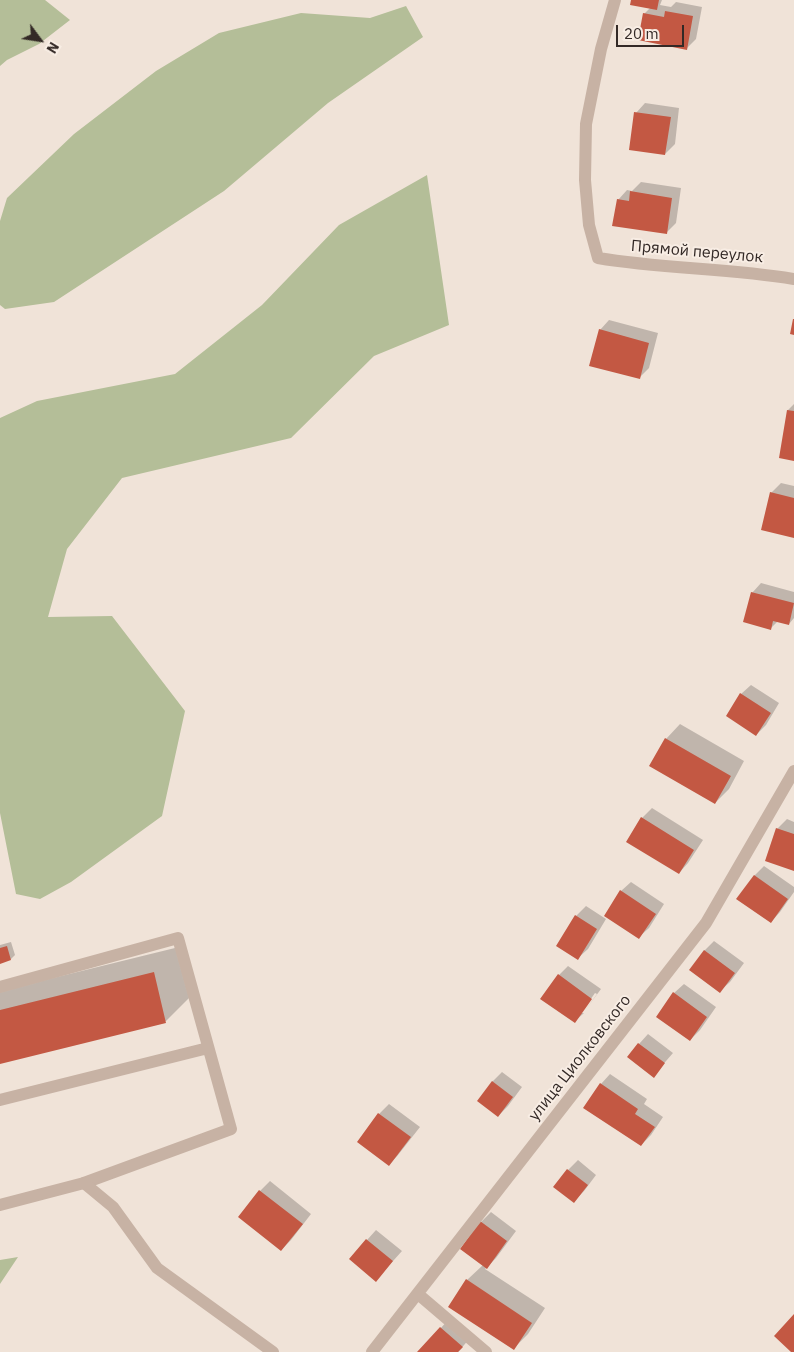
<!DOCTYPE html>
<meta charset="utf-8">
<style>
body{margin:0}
#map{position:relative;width:794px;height:1352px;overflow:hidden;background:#f0e3d8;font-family:"IBM Plex Sans",sans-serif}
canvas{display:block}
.north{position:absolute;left:15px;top:15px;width:50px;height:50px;-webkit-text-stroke:4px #f8ede4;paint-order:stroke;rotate:121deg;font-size:14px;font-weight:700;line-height:20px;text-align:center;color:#332926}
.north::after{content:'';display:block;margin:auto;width:18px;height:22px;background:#332926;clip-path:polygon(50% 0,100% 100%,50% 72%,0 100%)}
.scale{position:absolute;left:616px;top:25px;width:68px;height:22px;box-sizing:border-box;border:2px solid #332926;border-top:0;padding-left:6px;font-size:15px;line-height:18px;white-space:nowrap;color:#332926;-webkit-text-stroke:4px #f8ede4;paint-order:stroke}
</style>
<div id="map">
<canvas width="794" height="1352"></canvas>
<div class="north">N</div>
<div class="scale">20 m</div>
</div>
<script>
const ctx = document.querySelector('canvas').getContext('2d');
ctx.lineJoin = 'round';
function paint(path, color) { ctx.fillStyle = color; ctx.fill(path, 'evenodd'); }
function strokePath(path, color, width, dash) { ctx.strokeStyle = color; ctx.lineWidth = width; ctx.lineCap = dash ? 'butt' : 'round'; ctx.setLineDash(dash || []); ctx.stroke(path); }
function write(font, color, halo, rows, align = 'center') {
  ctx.font = font + ' "IBM Plex Sans",sans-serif'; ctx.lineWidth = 4; ctx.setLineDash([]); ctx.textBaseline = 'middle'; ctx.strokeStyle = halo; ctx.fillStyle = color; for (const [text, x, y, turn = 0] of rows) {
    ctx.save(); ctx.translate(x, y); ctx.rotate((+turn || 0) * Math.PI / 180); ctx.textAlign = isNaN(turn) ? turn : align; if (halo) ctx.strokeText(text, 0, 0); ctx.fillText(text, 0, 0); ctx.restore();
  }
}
paint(new Path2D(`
 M0 0H45L70 20 39 44 7 60 0 66Z
 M406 6 423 37 328 103 224 191 54 302 5 309 0 305V221L7 198 74 134 156 71 219 33 301 13 370 18Z
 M427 175 449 325 374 356 291 438 122 478 67 549 48 617 112 616 185 711 162 816 71 882 40 899 16 894 0 813V418L37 401 175 374 262 305 339 225Z
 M18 1257 0 1284V1260Z`), '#b4be98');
paint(new Path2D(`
 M633 0H662L660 5 671 7 676 2 702 7 696 39 686 49 644 14 651 7Z
 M645 103 679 108 675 144 665 154 636 113Z
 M641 182 681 188 676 223 666 233 618 200 627 190 632 191Z
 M609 320 658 333 649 368 639 378 600 330Z
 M794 404V460L788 410Z
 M781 483 794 486V536L771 493Z
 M761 583 794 592V618L789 624 778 621 771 628 752 593Z
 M751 685 779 703 766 725 756 735 741 694Z
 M680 724 744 761 729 789 715 803 666 739Z
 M652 808 703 840 688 863 679 873 628 841 642 818Z
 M787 819 794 822V870L777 829Z
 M764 866 794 887V892L780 912 771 922 754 876Z
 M631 882 664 904 649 928 639 937 621 891Z
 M586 906 606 919 588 949 578 958 576 916Z
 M714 941 744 963 730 982 720 991 704 951Z
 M11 942 15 955 11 959 0 962V945Z
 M179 947 191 996 166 1021 0 1062V991Z
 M568 966 601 989 584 1012 597 994 595 993 581 1013H584L575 1021 559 975Z
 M684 984 716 1007 700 1030 690 1040 674 993Z
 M648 1034 673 1053 653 1076 639 1044Z
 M502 1072 522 1087 508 1106 498 1116 492 1082Z
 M610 1074 647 1099 644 1104 663 1117 651 1135 641 1145 601 1084Z
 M389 1104 420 1127 398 1155 389 1165 358 1142 379 1114Z
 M578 1160 596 1175 584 1191 574 1201 555 1186 568 1170Z
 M270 1181 311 1214 291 1240 281 1250 240 1217 260 1191Z
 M491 1212 516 1231 496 1258 485 1269 545 1308 528 1334 514 1348 467 1280 483 1265 461 1249 481 1222Z
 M376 1230 402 1251 376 1280 350 1259Z
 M450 1318 471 1337 458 1352H419Z`), '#0003');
paint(new Path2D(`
 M631 0H659L657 10 630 5Z
 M665 11 693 16 687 50 638 40 643 13 664 17Z
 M634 112 671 117 665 155 629 150Z
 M630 191 672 198 667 234 612 226 617 199 629 201Z
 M793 319H794V335L790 334Z
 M599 329 649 343 640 379 589 366Z
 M787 410 794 411V461L779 458Z
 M770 492 794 498V538L761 530Z
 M751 592 794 603 789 625 773 621 771 630 743 622Z
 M740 693 771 713 756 736 726 716Z
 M665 738 731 776 715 804 649 766Z
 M641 817 694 850 679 874 626 842Z
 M776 828 794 834V871L765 861Z
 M754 875 788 899 771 923 736 899Z
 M620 890 656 914 639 939 604 916Z
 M575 915 597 929 578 960 556 946Z
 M7 946 11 960 0 964V948Z
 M704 950 735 973 720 993 689 970Z
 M154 972 166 1023 0 1064V1010Z
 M558 974 592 999 575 1023 540 999Z
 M673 992 707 1017 690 1041 656 1017Z
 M638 1043 665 1063 654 1078 627 1057Z
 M492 1081 513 1097 498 1117 477 1101Z
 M600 1083 638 1109 635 1114 655 1127 641 1146 583 1108Z
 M378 1113 411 1137 389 1166 357 1142Z
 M567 1169 588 1185 574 1203 553 1187Z
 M259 1190 303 1224 281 1251 238 1217Z
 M480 1221 507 1241 487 1269 460 1249Z
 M366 1239 393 1261 376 1282 349 1259Z
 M466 1279 532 1323 514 1350 448 1307Z
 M794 1314V1352H791L774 1336Z
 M440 1327 463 1347 458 1352H417Z`), '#c35843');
strokePath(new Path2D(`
 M0 987 178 938 231 1129 84 1183
 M0 1100 208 1048`), '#c7b2a4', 12);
strokePath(new Path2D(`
 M615 0 601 49 586 124 585 180 589 225 598 258C663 269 729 268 794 279
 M0 1205 84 1183 113 1207 157 1268 273 1352
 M418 1294 486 1352
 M372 1352 706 923 794 771`), '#c7b2a4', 12);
write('16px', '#332926', '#f8ede4', [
 ["Прямой переулок",697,252,5],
 ["улица Циолковского",580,1058,-52]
]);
</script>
